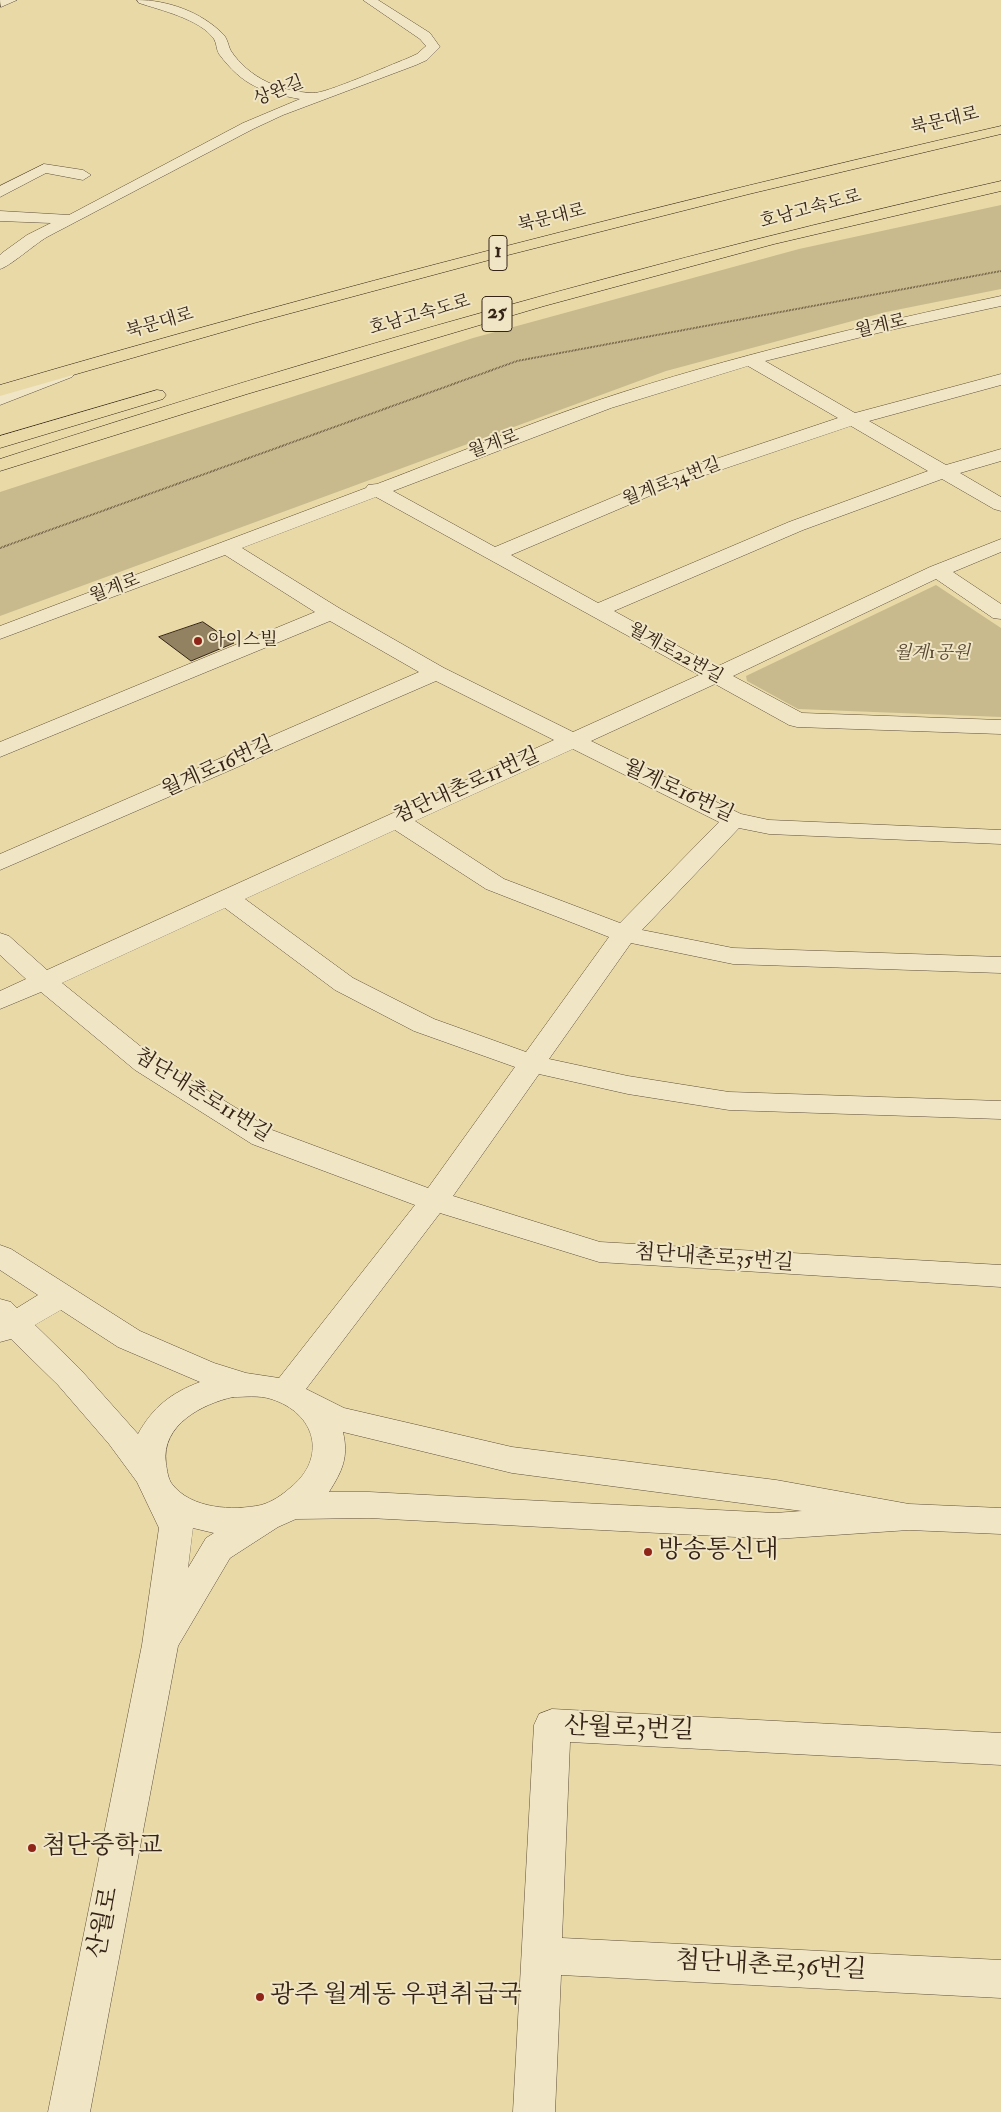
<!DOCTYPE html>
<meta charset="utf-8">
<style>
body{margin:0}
canvas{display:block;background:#e8d9a7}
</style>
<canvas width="1001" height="2112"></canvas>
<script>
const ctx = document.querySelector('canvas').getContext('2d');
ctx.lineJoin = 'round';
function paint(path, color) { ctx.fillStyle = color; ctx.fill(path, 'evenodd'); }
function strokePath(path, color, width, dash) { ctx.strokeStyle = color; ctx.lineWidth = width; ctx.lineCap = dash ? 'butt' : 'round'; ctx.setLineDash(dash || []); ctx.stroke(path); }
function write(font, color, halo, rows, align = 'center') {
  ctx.font = font + ' "IM FELL Double Pica","Noto Serif KR",serif'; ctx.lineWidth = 4; ctx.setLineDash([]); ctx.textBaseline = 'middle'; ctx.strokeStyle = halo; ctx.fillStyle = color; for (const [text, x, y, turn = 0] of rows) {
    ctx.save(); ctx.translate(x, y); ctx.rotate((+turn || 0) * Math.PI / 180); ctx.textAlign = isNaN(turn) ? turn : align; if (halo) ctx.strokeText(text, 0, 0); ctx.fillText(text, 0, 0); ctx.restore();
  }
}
paint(new Path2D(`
 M1001 205V289L886 312 666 371 0 616V492L473 338 799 249Z
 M936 585 1001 628V717L798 709 747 681 746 676Z`), '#c9ba8e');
const building = new Path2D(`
 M203 622 234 643 191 661 159 637Z`);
paint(building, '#928261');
strokePath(building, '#342316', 1);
const minor = new Path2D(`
 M0 0H17L1 7Z
 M137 0C168 0 201 12 223 34 228 39 228 46 231 51 249 78 281 92 313 93 325 94 390 65 406 59L417 54 426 46 420 39 363 0H378L430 33 440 47 427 60 416 65 283 115 253 129 47 237C35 244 9 267 0 269V255L2 253 27 235 51 223 0 221V211L69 215 243 123 300 99C262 92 243 86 219 54 216 49 217 44 214 39 200 19 160 10 139 3Z
 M44 164 83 170 91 175 83 180 46 173 0 197V186Z
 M1001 296V306L886 331 765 361 855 413 1001 374V385L869 421 946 465 1001 449V461L960 473 1001 497V511L994 509 942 479 803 530 614 611 716 667 930 567 1001 539V552L953 572 1001 604V619L993 618 936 579 733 676 802 713 1001 720V734L797 727 789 725 715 684 591 741 741 814 769 820 1001 830V844L769 834 739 828 642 930 733 948 1001 957V973L733 964 631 943 549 1059 628 1076 729 1092 1001 1101V1119L729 1110 628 1094 539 1074 453 1196 600 1242 1001 1265V1287L599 1262 440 1213 306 1389 344 1408 512 1447 776 1480 909 1504 1001 1508V1534L909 1530 775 1539 369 1518 296 1519 278 1527 230 1558 178 1646 90 2112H48L142 1645 159 1528 137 1482 109 1444 58 1385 11 1339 0 1342V1299L11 1302 17 1308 38 1295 0 1270V1245L11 1249 140 1331 214 1363 246 1373 279 1378 415 1205 252 1144 135 1070 41 992 0 1009V991L26 979 0 955V933L9 936 47 970 554 740 436 681 0 870V854L419 672 330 621 0 757V742L315 612 225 555 0 639V626L366 488 368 485 377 484C451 456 524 425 599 400 731 356 866 325 1001 296ZM748 366 838 418 659 478 495 547 393 491 611 408ZM851 426 928 471 789 522 598 603 511 555 673 486ZM376 497 699 675 573 732 444 668 339 608 242 548ZM573 749 719 822 620 923 504 879 415 821ZM395 830 486 889 609 937 526 1052 434 1019 353 978 245 899ZM225 908 335 990 414 1031 515 1067 428 1188 272 1130 155 1058 62 983ZM61 1310 118 1347 200 1382C171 1393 153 1407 138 1434L80 1369 35 1325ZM233 1397C245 1397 259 1395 271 1399 316 1413 328 1458 290 1488 282 1495 272 1502 261 1505 233 1511 191 1509 172 1484 168 1479 167 1470 166 1463 161 1425 202 1404 233 1397ZM343 1432 512 1473 802 1511 775 1513 369 1492H329C342 1471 349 1458 343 1432ZM193 1528 214 1533 206 1538 188 1568Z
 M66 368 72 369 75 373 72 377 0 405V394Z
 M552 1709 1001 1733V1765L570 1742 562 1938 1001 1960V1998L561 1975 555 2112H513L534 1725 539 1714Z`);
const major = new Path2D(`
 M1001 126V134L749 194 504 256 254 323 0 396V385C331 288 665 203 1001 126Z`);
const highway = new Path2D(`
 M1001 181V191L774 244 544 306 247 394 0 471V459C329 352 663 257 1001 181Z
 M157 390 163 391 166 395 163 399 0 448V436Z`);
strokePath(minor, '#61503a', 1);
strokePath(major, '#342316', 1);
strokePath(highway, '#342316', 1);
strokePath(new Path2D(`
 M0 548 517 361 1001 271`), '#342316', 2, [0.5, 1]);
paint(minor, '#f0e6c6');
paint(major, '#e8d9a7');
paint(highway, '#e8d9a7');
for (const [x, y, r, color] of [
 [198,641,5,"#8f2418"],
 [648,1552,5,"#8f2418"],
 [32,1848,5,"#8f2418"],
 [260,1997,5,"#8f2418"]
]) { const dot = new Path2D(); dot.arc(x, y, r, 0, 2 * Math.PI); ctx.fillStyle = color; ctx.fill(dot); strokePath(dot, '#f0e6c6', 2); }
write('18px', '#342316', '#f0e6c6', [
 ["상완길",279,92,-22],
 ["북문대로",945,122,-13],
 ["호남고속도로",811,210,-15],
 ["북문대로",552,219,-14],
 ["호남고속도로",420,316,-16],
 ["북문대로",160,324,-16],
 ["월계로",881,327,-13],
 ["월계로",494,445,-20],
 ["월계로34번길",672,483,-21],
 ["월계로",115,589,-21],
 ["월계로22번길",675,654,29]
]);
write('18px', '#342316', '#f0e6c6', [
 ["아이스빌",208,641]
], 'left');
write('italic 18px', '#594934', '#f0e6c6', [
 ["월계1공원",932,654]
]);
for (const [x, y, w] of [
 [498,253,18],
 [497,314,30]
]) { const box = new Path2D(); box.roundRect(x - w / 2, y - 17.5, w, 35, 4); ctx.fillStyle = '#f0e6c6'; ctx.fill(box); strokePath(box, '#342316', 1); }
write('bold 20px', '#342316', null, [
 ["1",498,253],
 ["25",497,314]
]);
write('21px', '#342316', '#f0e6c6', [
 ["월계로16번길",218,768,-24],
 ["첨단내촌로11번길",467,787,-24],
 ["월계로16번길",678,792,25],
 ["첨단내촌로11번길",202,1096,32],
 ["첨단내촌로35번길",714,1259,4]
]);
write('25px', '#342316', '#f0e6c6', [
 ["방송통신대",658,1552],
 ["첨단중학교",42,1848],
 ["광주 월계동 우편취급국",270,1997]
], 'left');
write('25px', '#342316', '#f0e6c6', [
 ["산월로3번길",629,1730,2],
 ["산월로",105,1923,-79],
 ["첨단내촌로36번길",771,1967,3]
]);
</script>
